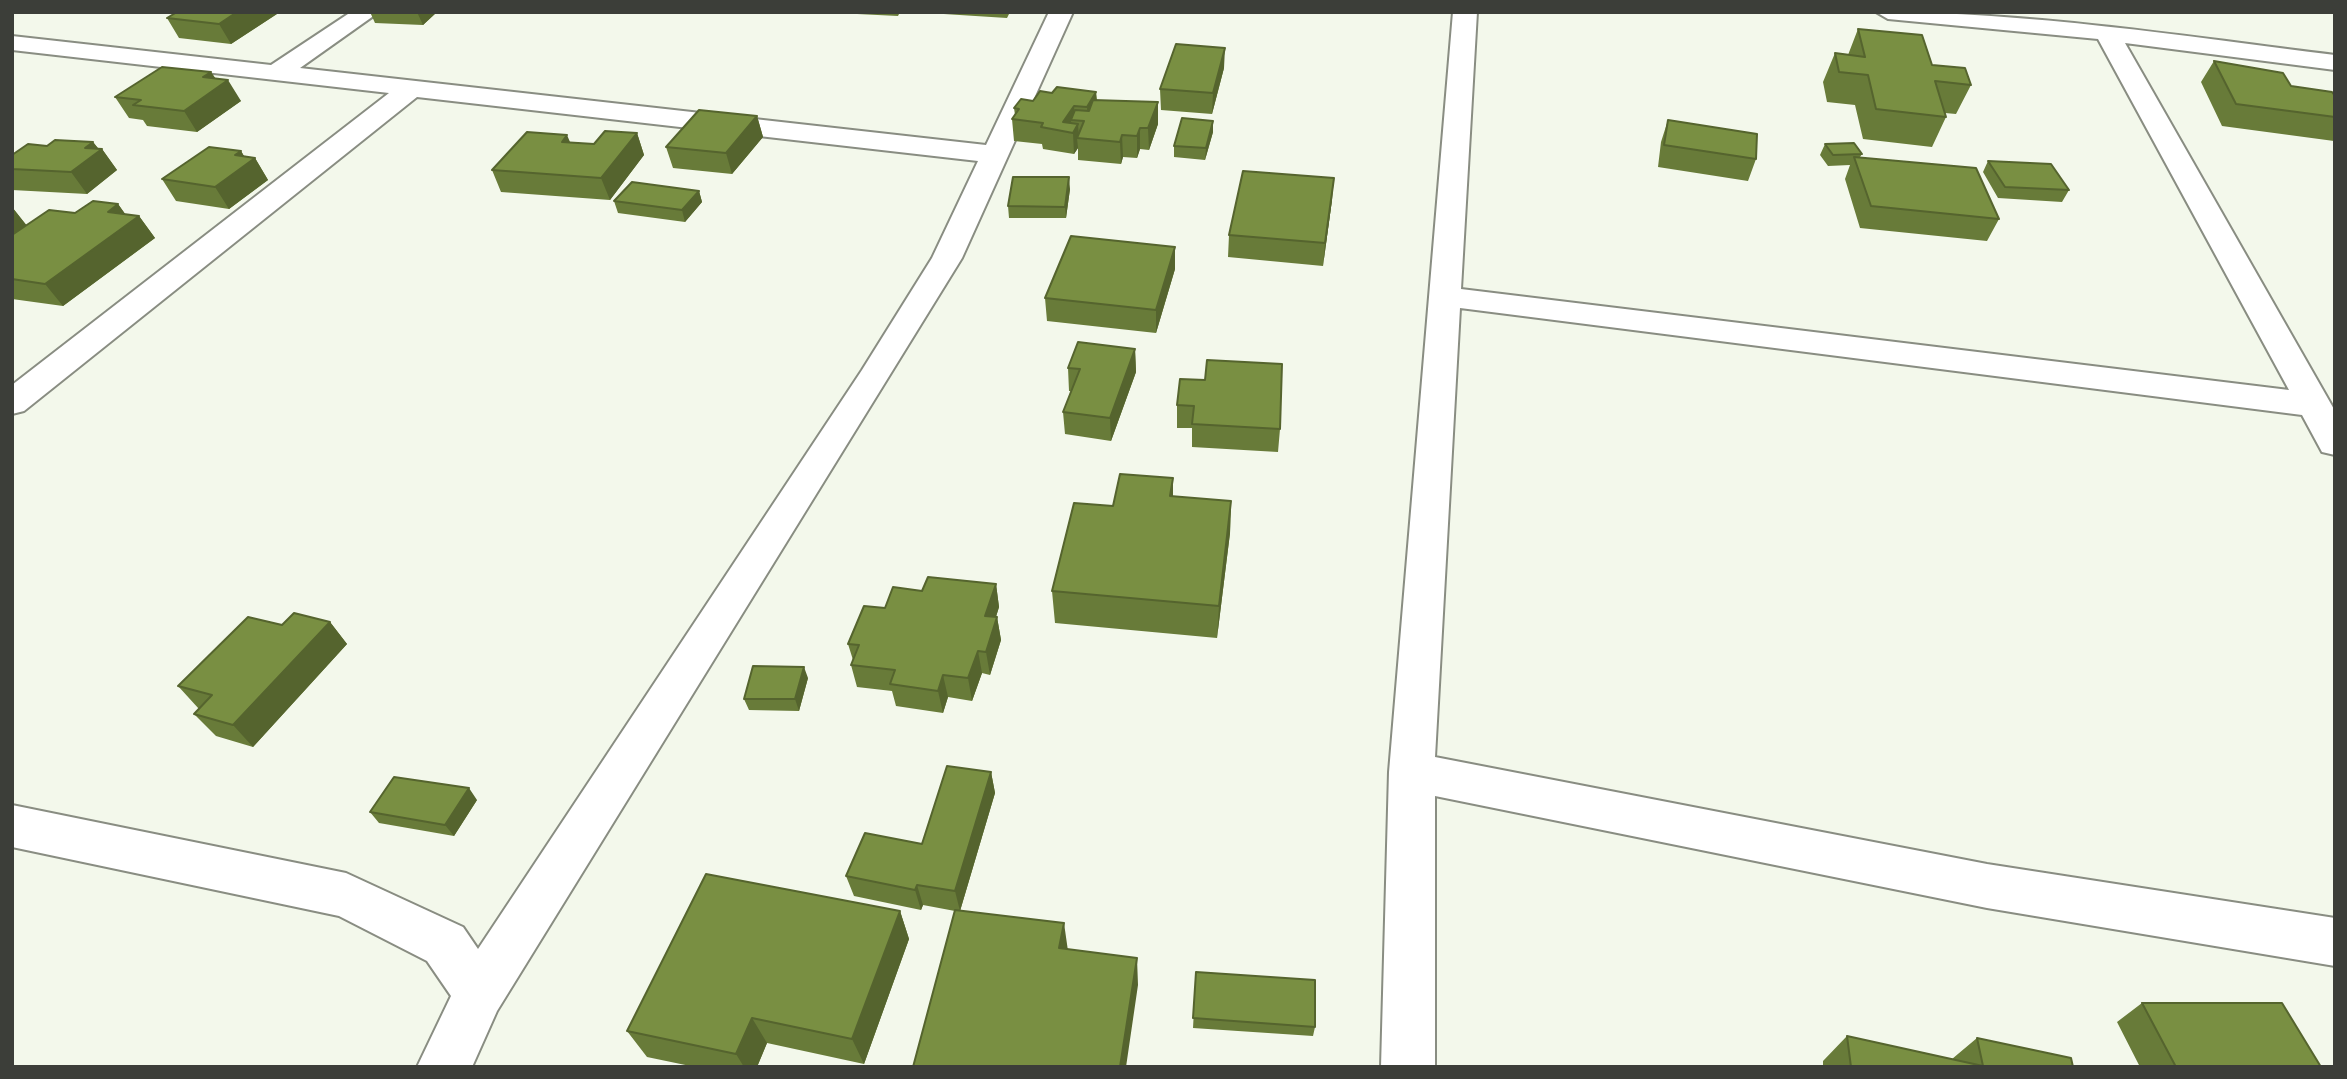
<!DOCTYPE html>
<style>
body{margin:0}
#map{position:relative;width:2347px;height:1079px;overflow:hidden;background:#f3f8eb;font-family:Figtree,sans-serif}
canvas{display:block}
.frame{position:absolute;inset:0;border:14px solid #3c3e39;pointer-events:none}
</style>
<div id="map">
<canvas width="2347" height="1079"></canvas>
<div class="frame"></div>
</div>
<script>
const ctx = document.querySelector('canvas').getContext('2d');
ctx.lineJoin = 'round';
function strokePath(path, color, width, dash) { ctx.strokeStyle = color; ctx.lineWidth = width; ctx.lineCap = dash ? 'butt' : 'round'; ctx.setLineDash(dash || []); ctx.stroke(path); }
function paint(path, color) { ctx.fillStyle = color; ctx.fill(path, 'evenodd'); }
const minor = new Path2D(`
 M351 12H379L300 68 986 145 1049 12H1073L962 258 497 1011 472 1067H417L451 996 427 961 339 916 12 847V805L346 873 463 927 478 949 862 370 932 258 978 161 417 97 24 411 12 414V385L389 93 12 50V36L271 65Z
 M1453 12H1477L1461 289 2289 390 2098 39 1888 19 1876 12C2030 12 2182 36 2335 55V70L2125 43 2335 411V455L2322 452 2302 415 1460 308 1435 757 1987 864 2335 918V966L1987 908 1435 796V1067H1381L1389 772Z`);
strokePath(minor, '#898d82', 4);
paint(minor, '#fff');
paint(new Path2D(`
 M280 12 231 44 179 38 167 18Z
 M370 12H437L423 25 375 23Z
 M816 12H900L898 16Z
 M928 12H1010L1007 18 928 13Z
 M1858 29 1971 85 1956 114 1945 113 1946 117 1932 147 1863 139 1855 105 1827 102 1823 82 1835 53 1848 55Z
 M2214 61 2291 86 2335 96V140L2334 141 2222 126 2201 82Z
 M1224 68 1212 114 1161 110 1160 89Z
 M211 72 216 79 241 101 197 132 147 126 143 120 129 118 115 97Z
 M1096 92 1097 100 1158 102V124L1149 150 1140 149 1137 158 1123 157 1121 164 1078 160V148L1074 154 1043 149 1042 144 1014 141 1012 119 1015 115 1014 108 1052 93Z
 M757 116 763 137 732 174 673 168 666 147Z
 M1668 120 1756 159 1748 181 1658 167 1661 142Z
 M1213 121V132L1205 160 1174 157V146Z
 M637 133 644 155 610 200 501 192 492 170 570 142 594 144Z
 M93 142 98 148 102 149 117 170 87 194 12 190V155L47 146Z
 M1825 144 1862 154 1860 157 1999 219 1987 241 1860 228 1845 179 1850 165 1828 166 1820 155Z
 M241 151 244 156 255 158 268 180 229 209 176 201 162 179Z
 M1988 161 2069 190 2062 202 1998 198 1983 172Z
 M1070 189 1066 218H1009L1008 206Z
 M699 191 702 202 685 222 618 213 614 201Z
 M1332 200 1323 266 1228 257 1229 235Z
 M118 204 125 214 139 216 155 238 63 306 12 299V207L26 225 75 213Z
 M1175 269 1156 333 1047 321 1045 298Z
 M1135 349 1136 372 1111 441 1065 434 1063 412 1071 391H1069L1068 368Z
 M1180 379 1280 429 1278 452 1192 447V428H1177V405Z
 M1173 478V497L1231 501 1230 533 1217 638 1055 623 1052 591 1113 506Z
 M996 584 999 607 996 617H997L1001 640 990 675 982 673 972 701 948 697 943 713 896 706 892 691 857 687 851 665 853 660 848 644 885 608 922 591Z
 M330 622 347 644 253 747 216 736 194 714 199 709 178 686 282 625Z
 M808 678 799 711 749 710 744 699Z
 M991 772 995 793 960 911 1068 949 1138 985 955 911 923 905 921 910 854 896 846 876 922 844Z
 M477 800 454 836 379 823 370 812Z
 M900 911 909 939 864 1064 767 1043 757 1067H695L647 1057 627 1031Z
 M1196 972 1315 1027 1313 1036 1193 1028Z
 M2142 1003 2321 1067H2140L2117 1022Z
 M1847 1036 1952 1059 1977 1038 2073 1067H1823V1061Z`), '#687b39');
paint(new Path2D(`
 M237 12H280L231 44 219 24Z
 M417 12H437L423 25Z
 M1225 48 1224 68 1212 114 1213 93Z
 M211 72 220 86 228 80 241 101 197 132 184 111 203 77Z
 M1096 92 1097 113 1088 129 1087 107Z
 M1158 102V124L1149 150 1148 128Z
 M1074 106 1075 120H1071L1072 132 1063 122Z
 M757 116 763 137 732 174 726 153Z
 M1213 121V132L1205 160 1206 148Z
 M1078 124 1079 138H1077L1078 148 1074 154 1073 133Z
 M1140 128V149L1137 158V136Z
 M637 133 644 155 610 200 601 178Z
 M567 135 576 156 562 142Z
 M1122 135 1123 157 1121 164 1120 142Z
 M93 142 100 151 102 149 117 170 87 194 71 172 85 148Z
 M241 151 248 163 255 158 268 180 229 209 215 187 235 155Z
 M1069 177 1070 189 1066 218 1065 207Z
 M1334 178 1332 200 1323 266 1325 243Z
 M699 191 702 202 685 222 682 210Z
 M118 204 131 222 139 216 155 238 63 306 45 284 108 212Z
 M12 207 28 227 12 241Z
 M1175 247V269L1156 333V310Z
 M1135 349 1136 372 1111 441 1110 418Z
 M1173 478V510L1170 496Z
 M1231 501 1230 533 1217 638 1219 606Z
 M996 584 999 607 989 638 985 616Z
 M997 617 1001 640 990 675 986 652Z
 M330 622 347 644 253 747 233 725Z
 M978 651 982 673 972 701 968 678Z
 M804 667 808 678 799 711 795 699Z
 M943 675 948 697 943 713 938 691Z
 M991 772 995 793 960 911 955 891Z
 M469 788 477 800 454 836 445 825Z
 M917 885 923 905 921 910 915 890Z
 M900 911 909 939 864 1064 852 1039Z
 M1064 923 1068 951 1059 948Z
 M1137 958 1138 985 1126 1067H1120Z
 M752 1018 767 1043 757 1067H744L736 1054Z`), '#55642e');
const building = new Path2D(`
 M177 12H237L219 24 167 18Z
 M1858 29 1922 35 1932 65 1965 68 1971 85 1935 81 1946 117 1876 109 1868 75 1839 72 1835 53 1865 57Z
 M1176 44 1225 48 1213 93 1160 89Z
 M2214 61 2283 73 2291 86 2332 92 2335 96V117L2236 104Z
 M162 67 211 72 203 77 228 80 184 111 133 105 141 100 115 97Z
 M1057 87 1096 92 1087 107 1074 106 1063 122 1078 124 1073 133 1041 127 1043 123 1012 119 1019 109 1014 108 1021 99 1033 101 1040 91 1052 93Z
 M1093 100 1158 102 1148 128H1140L1137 136 1122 135 1120 142 1077 138 1084 121 1071 120 1075 110 1089 111Z
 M699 110 757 116 726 153 666 147Z
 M1182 118 1213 121 1206 148 1174 146Z
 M1668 120 1757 134 1756 159 1664 145Z
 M605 131 637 133 601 178 492 170 527 132 567 135 562 142 594 144Z
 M55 140 93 142 85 148 102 149 71 172 12 169V155L28 144 47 146Z
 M1854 143 1862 154 1833 155 1825 144Z
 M209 147 241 151 235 155 255 158 215 187 162 179Z
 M1854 157 1976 168 1999 219 1871 206Z
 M1988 161 2051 164 2069 190 2005 187Z
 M1243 171 1334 178 1325 243 1229 235Z
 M1013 177H1069L1065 207 1008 206Z
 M632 182 699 191 682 210 614 201Z
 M93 201 118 204 108 212 139 216 45 284 12 279V235L49 210 75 213Z
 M1071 236 1175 247 1156 310 1045 298Z
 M1078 342 1135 349 1110 418 1063 412 1080 369 1068 368Z
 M1207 360 1282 364 1280 429 1192 424 1194 406 1177 405 1180 379 1205 380Z
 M1120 474 1173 478 1170 496 1231 501 1219 606 1052 591 1074 503 1113 506Z
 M928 577 996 584 985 616 997 617 986 652 978 651 968 678 943 675 938 691 890 684 895 670 851 665 859 645 848 644 864 606 885 608 893 587 922 591Z
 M294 613 330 622 233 725 194 714 212 695 178 686 248 617 282 625Z
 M753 666 804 667 795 699H744Z
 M947 766 991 772 955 891 917 885 915 890 846 876 865 833 922 844Z
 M394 777 469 788 445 825 370 812Z
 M706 874 900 911 852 1039 752 1018 736 1054 627 1031Z
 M955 910 1064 923 1059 948 1137 958 1120 1067H913Z
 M1196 972 1315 980V1027L1193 1018Z
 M2142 1003H2282L2321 1067H2176Z
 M1847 1036 1983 1066 1977 1038 2071 1058 2073 1067H1851Z`);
paint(building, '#798f42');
strokePath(building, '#55642e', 2);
</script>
